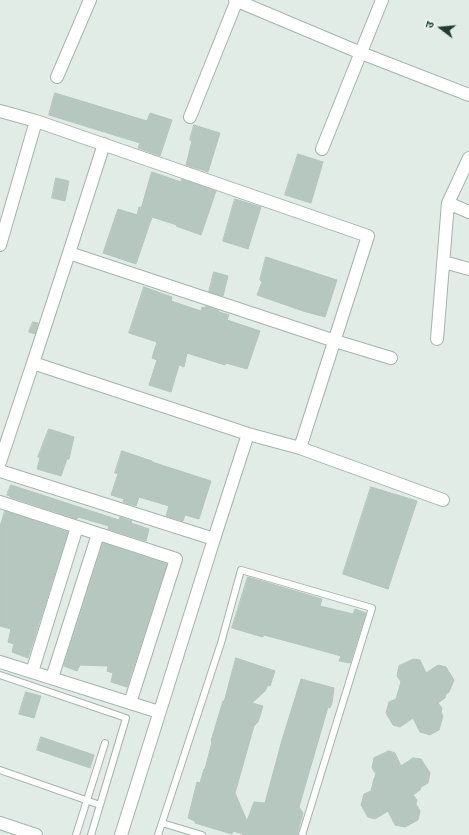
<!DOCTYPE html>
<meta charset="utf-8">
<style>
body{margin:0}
#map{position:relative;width:469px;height:835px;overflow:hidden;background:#e1ece6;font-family:"Open Sans","Noto Sans Devanagari",sans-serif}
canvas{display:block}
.north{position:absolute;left:421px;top:8px;width:40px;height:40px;-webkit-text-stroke:3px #f2f8f4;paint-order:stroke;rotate:286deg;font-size:11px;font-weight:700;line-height:16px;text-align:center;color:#213d33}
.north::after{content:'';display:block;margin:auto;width:14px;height:18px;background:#213d33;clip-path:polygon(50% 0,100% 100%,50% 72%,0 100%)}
</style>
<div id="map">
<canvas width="469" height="835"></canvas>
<div class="north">उ</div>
</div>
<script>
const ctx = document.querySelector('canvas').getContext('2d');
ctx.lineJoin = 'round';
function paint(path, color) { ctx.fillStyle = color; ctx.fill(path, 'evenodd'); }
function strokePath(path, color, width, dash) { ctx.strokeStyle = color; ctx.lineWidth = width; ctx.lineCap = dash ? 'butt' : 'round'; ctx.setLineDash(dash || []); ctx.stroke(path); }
const building = new Path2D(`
 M55 93 147 121 150 113 172 120 160 156 138 148 140 143 49 115Z
 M194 125 220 133 208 172 186 165 192 141 190 140Z
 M298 154 323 162 311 203 285 195Z
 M152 172 181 182 182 179 216 191 201 235 176 226 177 225 152 217 136 264 103 253 118 209 137 215 139 207 141 208Z
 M56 178 69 181 65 201 52 198Z
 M235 199 261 207 248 249 223 241Z
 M266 257 337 280 325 317 303 311 257 295 262 282 260 280Z
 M214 272 228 276 223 296 209 292Z
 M144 287 172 297 171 301 201 311 202 307 205 308 206 306 219 311V312L229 315 227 320 260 331 247 369 226 363 225 365 187 353 184 367 179 365 171 392 149 385 157 360 152 358 157 342 129 333Z
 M33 322 38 323 35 334 29 332Z
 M49 429 74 437 69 459H67L61 476 37 469 40 458 38 457Z
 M122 451 152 461V462L211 481 199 519 185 515 183 521 166 516 169 506 139 497 136 506 123 502 124 499 111 495 118 474 115 473Z
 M11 485 119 520 120 517 132 521 131 523 149 529 146 541 108 529 109 526 78 517 77 519 10 497V496L7 495Z
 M371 487 417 501 388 589 343 574Z
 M5 511 68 532 28 658 12 652 14 644 8 642 11 629 0 626V527Z
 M103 543 167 564 127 687 111 682 113 673 107 671 108 666 80 665 77 671 64 666Z
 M248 577 322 599 320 606 353 614 355 609 366 613 350 663 339 661 341 656 305 646 264 635 263 637 232 628Z
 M236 658 275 671 270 686 268 685 265 691 252 703 263 706 258 722 254 726 235 793 247 821 254 802 265 803 282 740 301 679 334 688 332 703 330 708 328 707 299 807 303 813 297 835H243V834L233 831 232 834 195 823V821L188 818 197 782 200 783 204 769H205L212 742 211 741 223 701H224Z
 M414 659 420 660 426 673 438 665 446 667 454 680 449 692 446 694 445 698 438 703 442 708 441 712 443 716 439 730 430 735 420 732 413 718 400 727 393 725 386 713 389 702 396 699 401 682 397 676 399 666Z
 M26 692 41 696 34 718 19 714Z
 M41 737 94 755 90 768 37 750Z
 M389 751 395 753 401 766 413 758 421 759 430 773 428 783 421 787 420 790 413 795 417 800 416 804 420 811 418 820 405 827 395 825 388 811 375 819 368 817 361 805 364 794 371 791 374 779 376 774 372 768 374 758Z`);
paint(building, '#b6c7bf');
strokePath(building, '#b3c6bc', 1);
const lane = new Path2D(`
 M0 675 126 718 100 805 0 770
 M162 823 202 835
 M76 835 105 743
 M91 835 100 805
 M158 835 221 643 241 570 372 608 302 835`);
const street = new Path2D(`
 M235 0 361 53 469 95
 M57 77 90 0
 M0 111 36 121
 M190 117 237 0
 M322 149 382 0
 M448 203 469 212
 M0 245 36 121 368 236 300 448 248 434 33 363 0 462
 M69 253 104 144
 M444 262 469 269
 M437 339 448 203 469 158
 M33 363 69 253 335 341 391 358
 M300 448 443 500
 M0 471 214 539 248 434
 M0 502 176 559 130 703
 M0 662 159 712
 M32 672 77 527
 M52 678 98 534
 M121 835 214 539`);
const secondary = new Path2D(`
 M0 823 36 835`);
strokePath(lane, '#a4b4ad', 8);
strokePath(street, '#a4b4ad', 14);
strokePath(secondary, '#9fb8ad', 14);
strokePath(lane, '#fff', 6);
strokePath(street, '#fff', 12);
strokePath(secondary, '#fff', 12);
</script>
